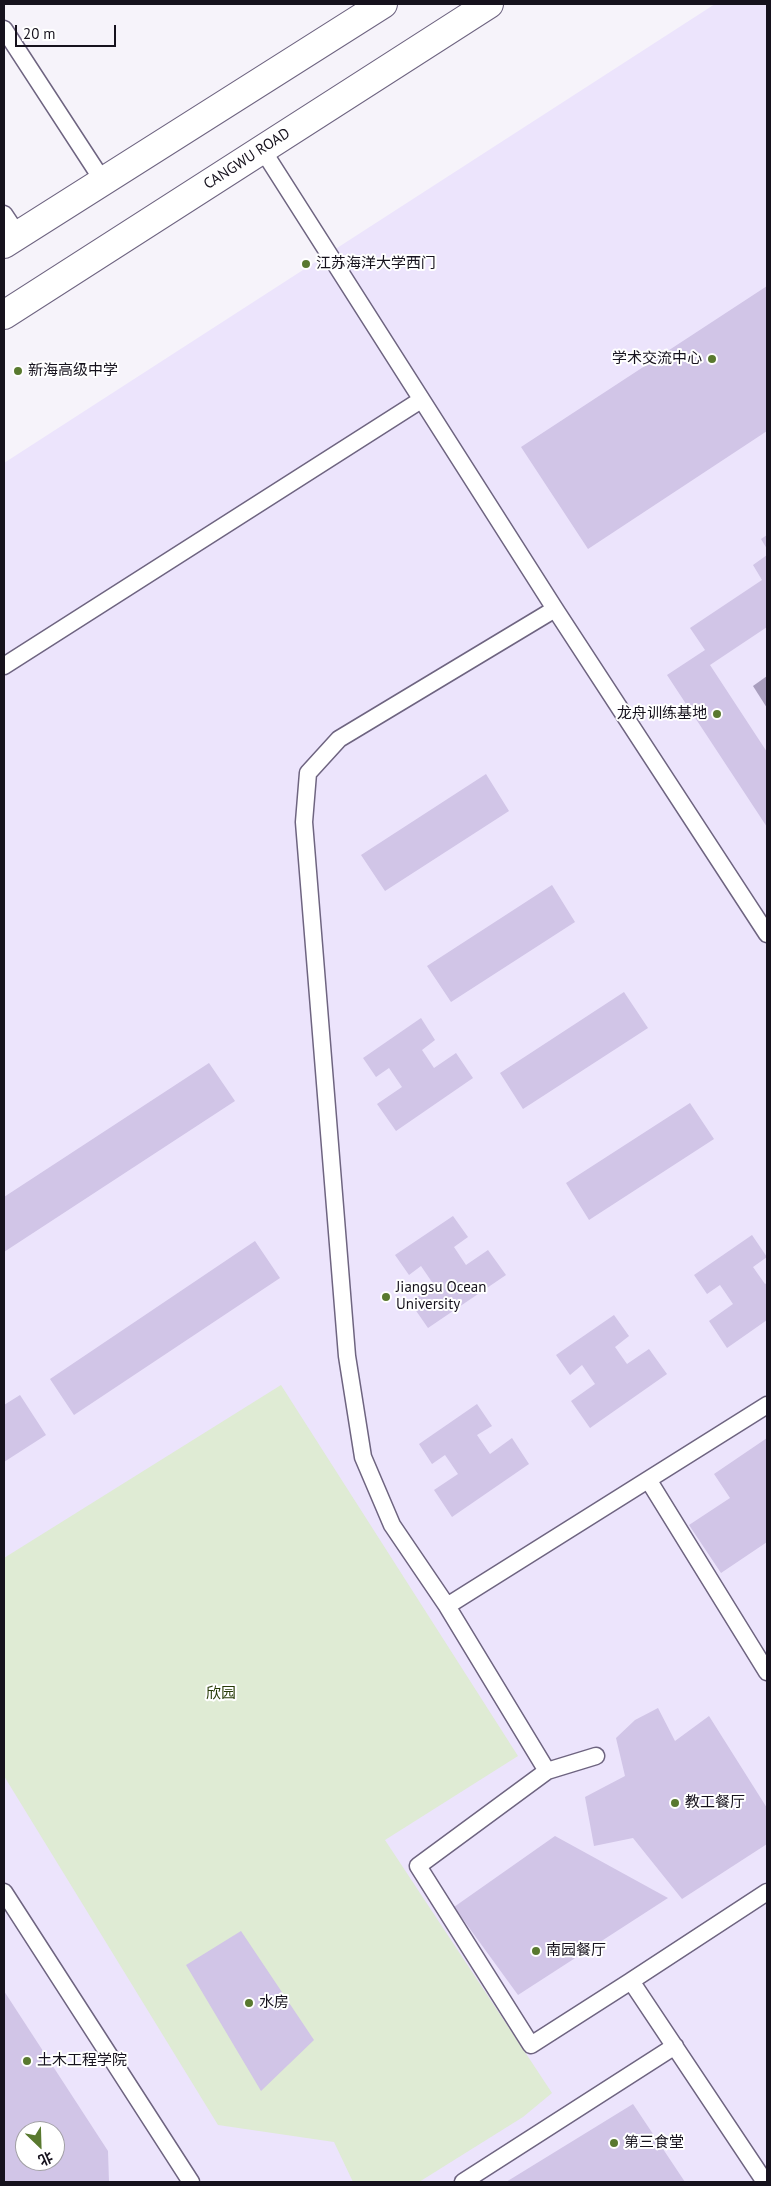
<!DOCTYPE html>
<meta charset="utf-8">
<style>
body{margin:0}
#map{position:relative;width:771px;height:2186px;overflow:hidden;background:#f6f3fa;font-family:"PT Sans","Noto Sans SC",sans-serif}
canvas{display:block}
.frame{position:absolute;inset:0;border:5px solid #16121d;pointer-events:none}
.north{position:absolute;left:15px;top:2121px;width:50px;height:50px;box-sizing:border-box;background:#fff;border:1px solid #a2a0a5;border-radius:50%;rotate:156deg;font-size:14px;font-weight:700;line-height:20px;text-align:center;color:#16121d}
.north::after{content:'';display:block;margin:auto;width:18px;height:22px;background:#59792f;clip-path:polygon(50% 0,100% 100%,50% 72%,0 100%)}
.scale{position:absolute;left:15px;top:25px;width:101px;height:22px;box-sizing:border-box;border:2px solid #16121d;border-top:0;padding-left:6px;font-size:15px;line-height:18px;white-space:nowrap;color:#16121d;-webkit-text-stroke:4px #fff;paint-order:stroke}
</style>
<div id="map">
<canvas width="771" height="2186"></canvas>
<div class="frame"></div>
<div class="north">北</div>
<div class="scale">20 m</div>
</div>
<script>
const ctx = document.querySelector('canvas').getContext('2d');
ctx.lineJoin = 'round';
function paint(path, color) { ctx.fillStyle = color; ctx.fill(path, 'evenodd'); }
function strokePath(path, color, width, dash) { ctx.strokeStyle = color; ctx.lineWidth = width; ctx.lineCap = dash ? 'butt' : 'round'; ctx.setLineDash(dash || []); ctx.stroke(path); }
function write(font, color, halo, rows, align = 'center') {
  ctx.font = font + ' "PT Sans","Noto Sans SC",sans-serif'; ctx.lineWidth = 4; ctx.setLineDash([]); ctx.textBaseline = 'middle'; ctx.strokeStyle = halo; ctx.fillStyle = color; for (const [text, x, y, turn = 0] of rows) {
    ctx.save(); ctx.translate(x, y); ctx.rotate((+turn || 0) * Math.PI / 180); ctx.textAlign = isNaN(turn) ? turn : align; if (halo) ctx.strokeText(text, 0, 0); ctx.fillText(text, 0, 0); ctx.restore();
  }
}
paint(new Path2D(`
 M715 4H767V2182H4V463ZM25 2131H55V2161H25Z`), '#ece4fc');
paint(new Path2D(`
 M281 1385 518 1756 385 1840 552 2093 523 2117 419 2182H353L334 2142 218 2125 4 1776V1558Z`), '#dfebd4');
paint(new Path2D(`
 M767 676V708L753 686Z`), '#a99ebe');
paint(new Path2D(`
 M767 286V431L588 549 521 447Z
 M767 535V549L761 539Z
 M767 555V627L710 665 767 752V827L667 675 705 650 690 628 762 580 753 565Z
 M486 774 509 811 385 891 361 855Z
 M552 885 575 922 451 1002 427 966Z
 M624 992 648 1028 523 1109 500 1073Z
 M421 1018 435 1040 422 1050 434 1068 456 1053 473 1078 396 1131 377 1104 402 1087 389 1068 376 1077 363 1058Z
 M209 1063 235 1101 4 1252V1197Z
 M690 1103 714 1139 589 1220 566 1183Z
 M453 1216 468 1237 454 1247 466 1265 488 1250 506 1275 428 1328 410 1302 434 1285 421 1266 409 1275 395 1255Z
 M752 1235 767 1257 753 1267 765 1284 767 1283V1320L727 1348 709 1321 733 1304 720 1285 707 1294 694 1275Z
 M255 1241 280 1278 74 1415 50 1379Z
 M614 1315 629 1336 615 1347 627 1364 649 1349 667 1374 590 1428 571 1401 595 1384 582 1365 570 1375 556 1355Z
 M20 1395 46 1435 4 1462V1405Z
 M477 1404 492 1426 477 1435 490 1454 512 1438 529 1464 452 1517 434 1490 458 1474 445 1455 432 1464 419 1444Z
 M767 1438V1542L721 1573 689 1525 730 1498 714 1474Z
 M658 1708 675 1741 709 1716 767 1808V1844L682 1899 633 1838 594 1846 585 1797 625 1776 616 1738 635 1720Z
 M555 1836 668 1898 518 1995 454 1907Z
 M241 1931 314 2040 261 2091 186 1965Z
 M4 1991 108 2151 109 2182H4ZM25 2131H55V2161H25Z
 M633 2104 685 2182H506Z`), '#d1c5e7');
const service = new Path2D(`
 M4 29 103 181
 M262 149 555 609 767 934
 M4 214 18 235
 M4 666 421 400
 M649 1481 767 1672
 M447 1606 392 1525 363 1457 347 1356 304 822 308 773 339 739 555 609
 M596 1756 547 1771 418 1866 531 2045 631 1981
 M547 1771 447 1606 767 1405
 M4 1892 191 2182
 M463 2182 675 2046
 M765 2182 631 1981 767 1892`);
const primary = new Path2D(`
 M4 244 383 4
 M4 315 489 4`);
strokePath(service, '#6e6480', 19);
strokePath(primary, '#6e6480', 30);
strokePath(service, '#fff', 16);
strokePath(primary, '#fff', 28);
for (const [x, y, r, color] of [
 [306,264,5,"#59792f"],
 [712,359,5,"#59792f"],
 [18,371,5,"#59792f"],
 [717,714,5,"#59792f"],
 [386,1297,5,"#59792f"],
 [675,1803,5,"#59792f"],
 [536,1951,5,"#59792f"],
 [249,2003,5,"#59792f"],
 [27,2061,5,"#59792f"],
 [614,2143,5,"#59792f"]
]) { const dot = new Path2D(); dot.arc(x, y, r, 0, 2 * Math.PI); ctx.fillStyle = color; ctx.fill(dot); strokePath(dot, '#fff', 2); }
write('15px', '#16121d', '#fff', [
 ["CANGWU ROAD",247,159,-33]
]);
write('15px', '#16121d', '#fff', [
 ["江苏海洋大学西门",316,264],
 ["学术交流中心",702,359,"right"],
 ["新海高级中学",28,371],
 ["龙舟训练基地",707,714,"right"],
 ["Jiangsu Ocean",396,1288],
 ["University",396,1305],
 ["教工餐厅",685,1803],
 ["南园餐厅",546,1951],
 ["水房",259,2003],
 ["土木工程学院",37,2061],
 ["第三食堂",624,2143]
], 'left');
write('15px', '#263a06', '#fff', [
 ["欣园",221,1694]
]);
</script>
